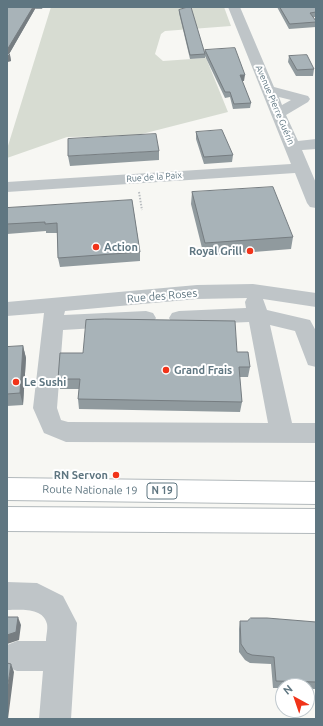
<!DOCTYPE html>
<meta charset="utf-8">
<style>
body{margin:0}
#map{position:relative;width:323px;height:726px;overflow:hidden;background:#f7f7f3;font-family:Ubuntu,sans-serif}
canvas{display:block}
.frame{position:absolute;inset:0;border:8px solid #5f7681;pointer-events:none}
.north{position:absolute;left:275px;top:678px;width:40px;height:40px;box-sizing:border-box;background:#fff;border:1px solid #bfc8cd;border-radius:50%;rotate:320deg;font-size:11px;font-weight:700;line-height:16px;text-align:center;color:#5f7681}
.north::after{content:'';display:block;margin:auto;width:14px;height:18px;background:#f13319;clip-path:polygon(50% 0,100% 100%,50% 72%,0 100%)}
</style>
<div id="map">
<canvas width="323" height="726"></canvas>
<div class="frame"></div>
<div class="north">N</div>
</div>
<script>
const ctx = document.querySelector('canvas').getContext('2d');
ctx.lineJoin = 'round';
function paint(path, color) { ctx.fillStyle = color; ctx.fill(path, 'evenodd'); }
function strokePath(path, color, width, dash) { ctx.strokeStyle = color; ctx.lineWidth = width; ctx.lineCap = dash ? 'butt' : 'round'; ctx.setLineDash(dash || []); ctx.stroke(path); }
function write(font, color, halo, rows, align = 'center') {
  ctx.font = font + ' Ubuntu,sans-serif'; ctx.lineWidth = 4; ctx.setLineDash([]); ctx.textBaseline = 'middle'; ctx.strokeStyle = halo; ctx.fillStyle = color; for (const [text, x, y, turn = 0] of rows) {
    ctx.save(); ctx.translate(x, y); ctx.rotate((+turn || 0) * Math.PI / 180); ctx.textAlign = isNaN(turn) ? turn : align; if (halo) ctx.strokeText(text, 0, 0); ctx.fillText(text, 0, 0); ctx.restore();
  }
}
paint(new Path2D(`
 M51 7H224L231 26 165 31 161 34 155 54 163 61 206 58 228 112 134 136 67 137 7 158V149Z`), '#d7dcd2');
const major = new Path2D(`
 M7 478 316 482V504L7 500Z
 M7 507 316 509V533L7 531Z`);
strokePath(major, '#b2b9bc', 2);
strokePath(new Path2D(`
 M139 192 142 210`), '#b9bdc0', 2, [1.5, 1.5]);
paint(new Path2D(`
 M228 7H240L274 87 308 96 310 99 308 102 286 115 298 141 316 139V149L302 150 316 183V208L310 207 307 203 295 173 7 192V182L291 164ZM279 97 291 100 282 105Z
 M253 284 316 293V307L263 299 267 310 310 320 316 331V367L308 365 295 331 270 325 292 423H316V443L66 442 44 433 33 408 44 313 7 316V302L197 285ZM247 298 245 302 246 308 179 311 172 313 169 318 172 323 179 325 249 322 268 423 68 422 61 420 57 408 63 330 146 325 153 323 156 318 153 313 146 311 64 315 65 311 197 299Z
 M7 582 37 583 63 596 77 623 71 719H39L43 671H17L7 667V645L17 641H46C46 636 48 629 47 624 43 607 20 610 7 610Z`), '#bfc5c8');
paint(major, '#fff');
paint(new Path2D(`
 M7 7H43L42 9H35L9 54 10 55 11 61 7 62Z
 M277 7H316V17H313L316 21V27L289 29Z
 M179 10 204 53 205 50 244 81H242L251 103 250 108 233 109 230 97 225 98 205 56V58L190 59 179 13Z
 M289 56 314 69 313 76H296L288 62Z
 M196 132 233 155 232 162 204 164 196 139Z
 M159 151V160L70 166 68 156Z
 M192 192 293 237 291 249 204 256 191 204Z
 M132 200 140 252V261L60 267 58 258 57 233H46V231L7 234V208Z
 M23 346 26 358 23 405 7 406V347Z
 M237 352 250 367 248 377H239L242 402 240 412 79 409 78 399 79 389H60L58 379Z
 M240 621 316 622V689H307V686H283V688H273L271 664 250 663 245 660 239 652V629Z`), '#909a9e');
paint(new Path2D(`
 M33 7H35V9L8 56 10 55 11 61 7 62V50Z
 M240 75H245L244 81H240Z
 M23 346 26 358 23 405 20 393Z
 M18 617 21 625 19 640 7 644V635Z
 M11 664 14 672 8 719H7V691Z`), '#767d81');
const building = new Path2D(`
 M7 7H33L7 50Z
 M188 7H191L205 54 190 55 179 10Z
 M280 7H316V12L310 13 316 21V22L290 24Z
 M235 48 245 75H240L251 103 234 104 230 92H225L205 50Z
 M7 52 10 55 7 56Z
 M307 55 314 69 297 70 289 56Z
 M222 130 233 155 204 157 196 132Z
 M156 134 159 151 68 156V139Z
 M273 187 293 237 205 243 192 192Z
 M132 200 140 252 58 258 57 223 45 224V222L7 224V208Z
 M105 319 235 321 237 352H248L250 367H239L242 402 78 399 80 379H58L60 353H83L86 320Z
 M23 346 20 393 7 394V347Z
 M7 617H18L16 632 7 635Z
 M251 618H267L316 622V682L276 681 274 657 252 655 247 653 241 644 240 621H247Z
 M7 663 11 664 7 691Z`);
paint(building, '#a8b3b8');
strokePath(building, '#767d81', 1);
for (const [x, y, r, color] of [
 [96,247,4,"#f13319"],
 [250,251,4,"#f13319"],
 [166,370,4,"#f13319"],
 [16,382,4,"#f13319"],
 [116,475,4,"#f13319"]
]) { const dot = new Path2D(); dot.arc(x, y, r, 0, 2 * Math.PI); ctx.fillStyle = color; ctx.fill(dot); strokePath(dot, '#fff', 1.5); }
write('9px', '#5f7681', '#fff', [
 ["Avenue Pierre Guérin",275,105,67],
 ["Rue de la Paix",154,177,-4]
]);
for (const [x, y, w] of [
 [162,491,30]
]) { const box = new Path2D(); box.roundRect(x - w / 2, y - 8, w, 16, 3); ctx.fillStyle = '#fff'; ctx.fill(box); strokePath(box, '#5f7681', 1); }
write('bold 10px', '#5f7681', null, [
 ["N 19",162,491]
]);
write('bold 11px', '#5f7681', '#fff', [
 ["Action",104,247],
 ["Royal Grill",242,251,"right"],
 ["Grand Frais",174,370],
 ["Le Sushi",24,382],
 ["RN Servon",108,475,"right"]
], 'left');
write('11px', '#5f7681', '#fff', [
 ["Rue des Roses",162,296,-5],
 ["Route Nationale 19",90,490,1]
]);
</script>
